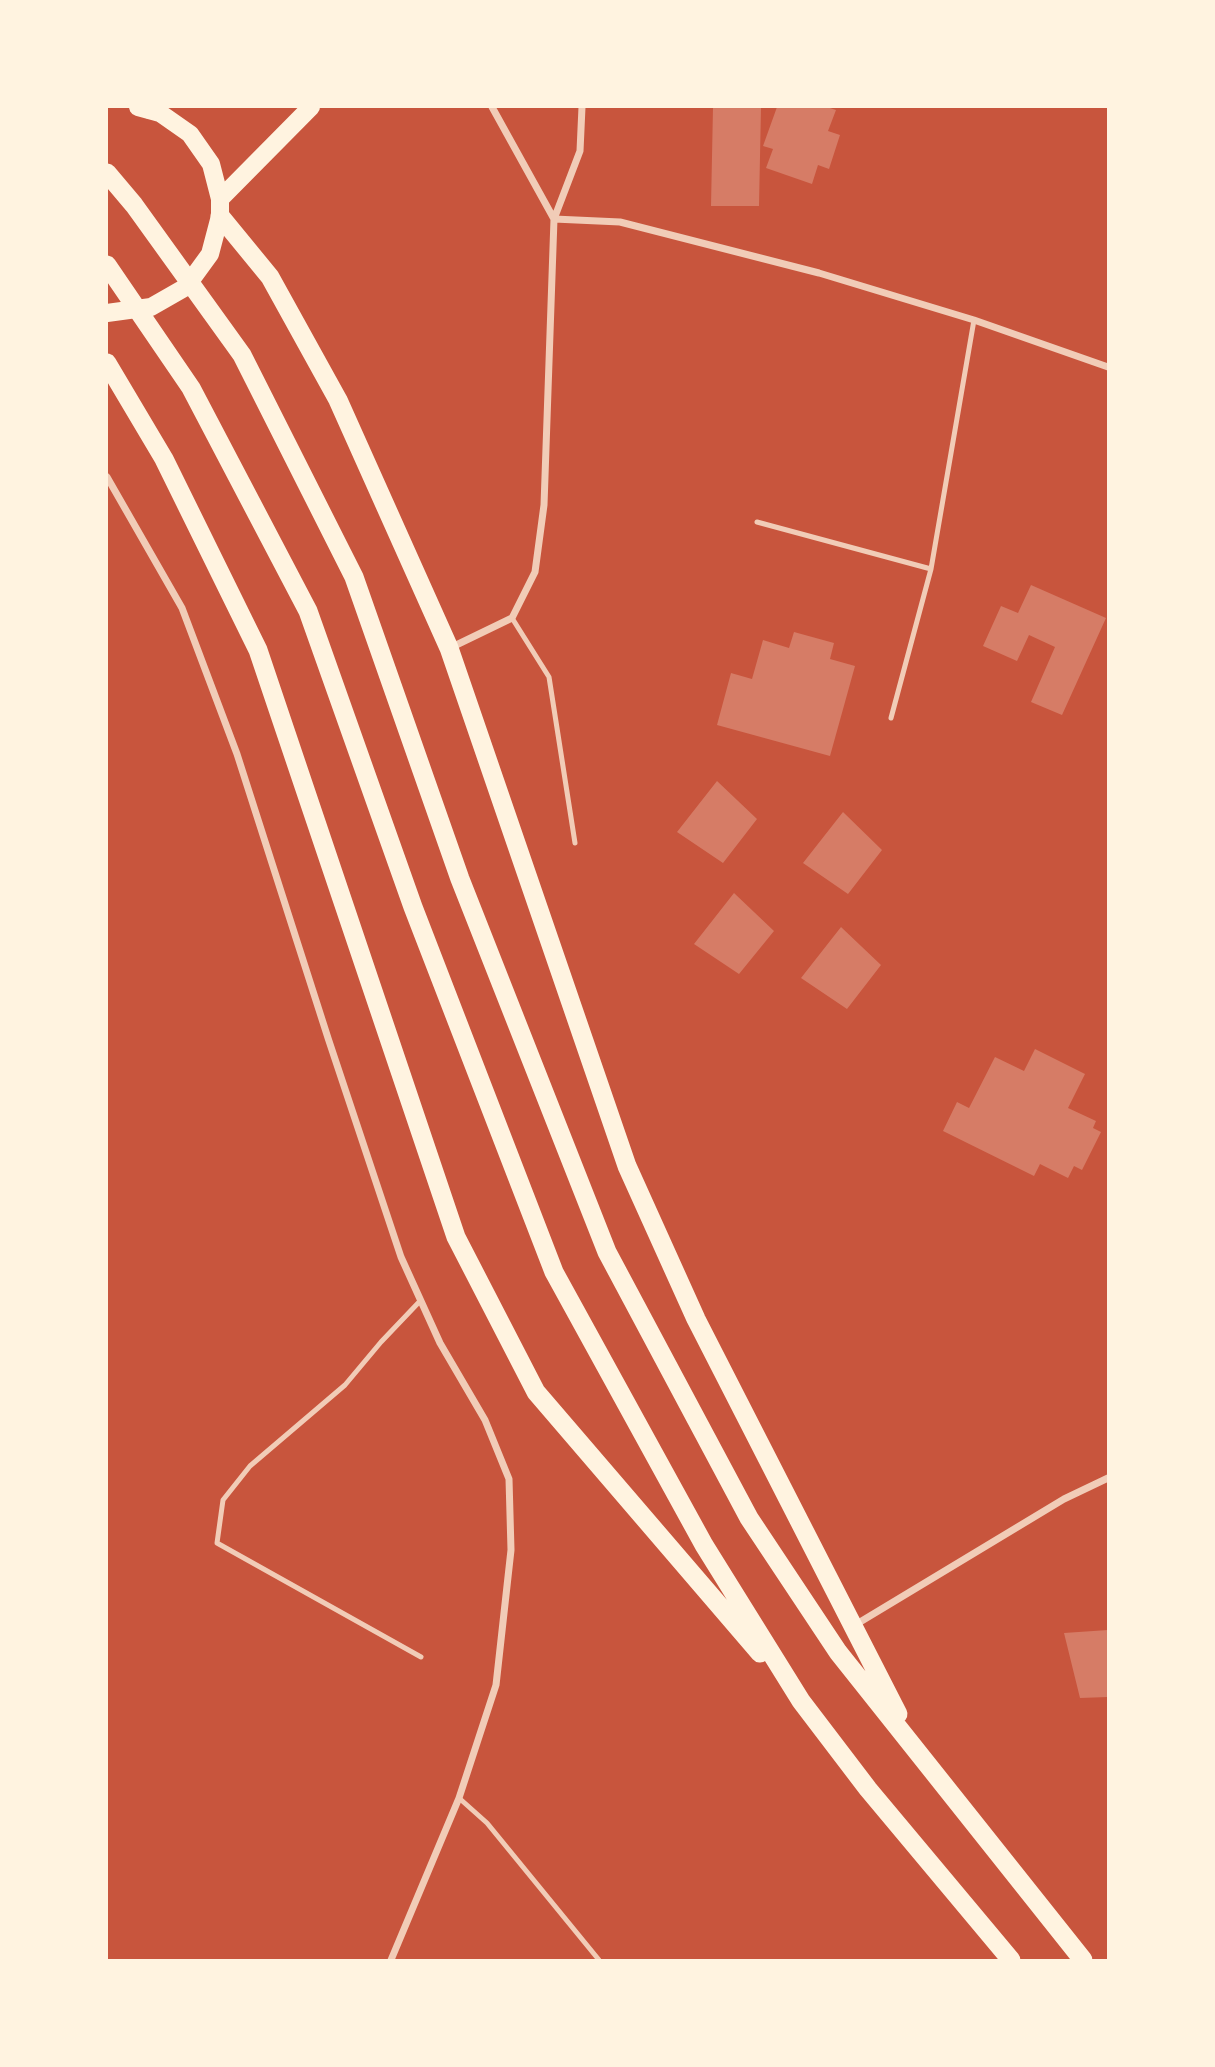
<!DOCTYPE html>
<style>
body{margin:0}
#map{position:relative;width:1215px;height:2067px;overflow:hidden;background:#c8553d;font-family:"Libre Baskerville",serif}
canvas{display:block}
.frame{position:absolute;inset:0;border:108px solid #fff3e0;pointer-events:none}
</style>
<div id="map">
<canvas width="1215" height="2067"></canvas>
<div class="frame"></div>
</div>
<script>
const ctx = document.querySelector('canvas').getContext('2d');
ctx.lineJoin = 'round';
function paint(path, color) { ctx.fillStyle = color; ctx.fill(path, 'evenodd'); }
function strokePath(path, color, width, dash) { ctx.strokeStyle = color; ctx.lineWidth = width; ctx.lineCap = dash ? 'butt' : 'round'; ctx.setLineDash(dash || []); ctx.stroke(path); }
paint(new Path2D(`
 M713 107H761L759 206H711Z
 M777 107H827L836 110 828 131 840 135 829 169 818 165 812 184 766 168 773 149 763 146Z
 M1031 585 1106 618 1062 715 1031 702 1055 647 1029 635 1017 661 983 646 1001 606 1018 613Z
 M794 632 834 643 830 659 855 666 830 756 717 725 731 673 752 679 763 640 789 648Z
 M717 781 757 819 723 863 677 832Z
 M843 812 882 850 848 894 803 863Z
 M734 893 774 931 739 974 694 944Z
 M841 927 881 965 847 1009 801 978Z
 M1035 1049 1085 1074 1068 1108 1096 1121 1093 1128 1101 1132 1082 1170 1074 1166 1068 1178 1040 1164 1034 1176 943 1131 957 1102 969 1108 995 1057 1024 1071Z
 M1108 1630V1697L1080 1698 1064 1633Z`), '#d67c66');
strokePath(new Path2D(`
 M757 522 931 569
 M512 618 549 677 575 843
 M891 718 931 569 974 320
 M421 1300 381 1342 345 1385 250 1466 223 1500 217 1543 421 1657
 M459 1798 487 1823 599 1960`), '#f1ccb7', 5);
strokePath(new Path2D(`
 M492 107 554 219
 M554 219 620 222 819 273 974 320 1108 367
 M107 477 182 608 237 754 328 1038 401 1257 440 1343 485 1420 509 1479 511 1550 496 1685 459 1798 391 1960
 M450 648 512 618 535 572 544 505 554 219 580 151 582 107
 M855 1625 1064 1499 1108 1478`), '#f1ccb7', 7);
strokePath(new Path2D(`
 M220 199 311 107
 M107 313 151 307 186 287 210 254 220 216V199L211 164 190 134 160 113 138 107`), '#fff3e0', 18);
strokePath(new Path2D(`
 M146 107 149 109
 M107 173 134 205 242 355 354 577 460 879 607 1252 749 1518 838 1652 1083 1960
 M220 216 270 277 338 400 449 648 627 1166 696 1319 898 1714
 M107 265 191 388 308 611 413 907 554 1272 704 1545 801 1701 868 1789 1011 1960
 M107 363 164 459 258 650 456 1237 536 1392 760 1653`), '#fff3e0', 19);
</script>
